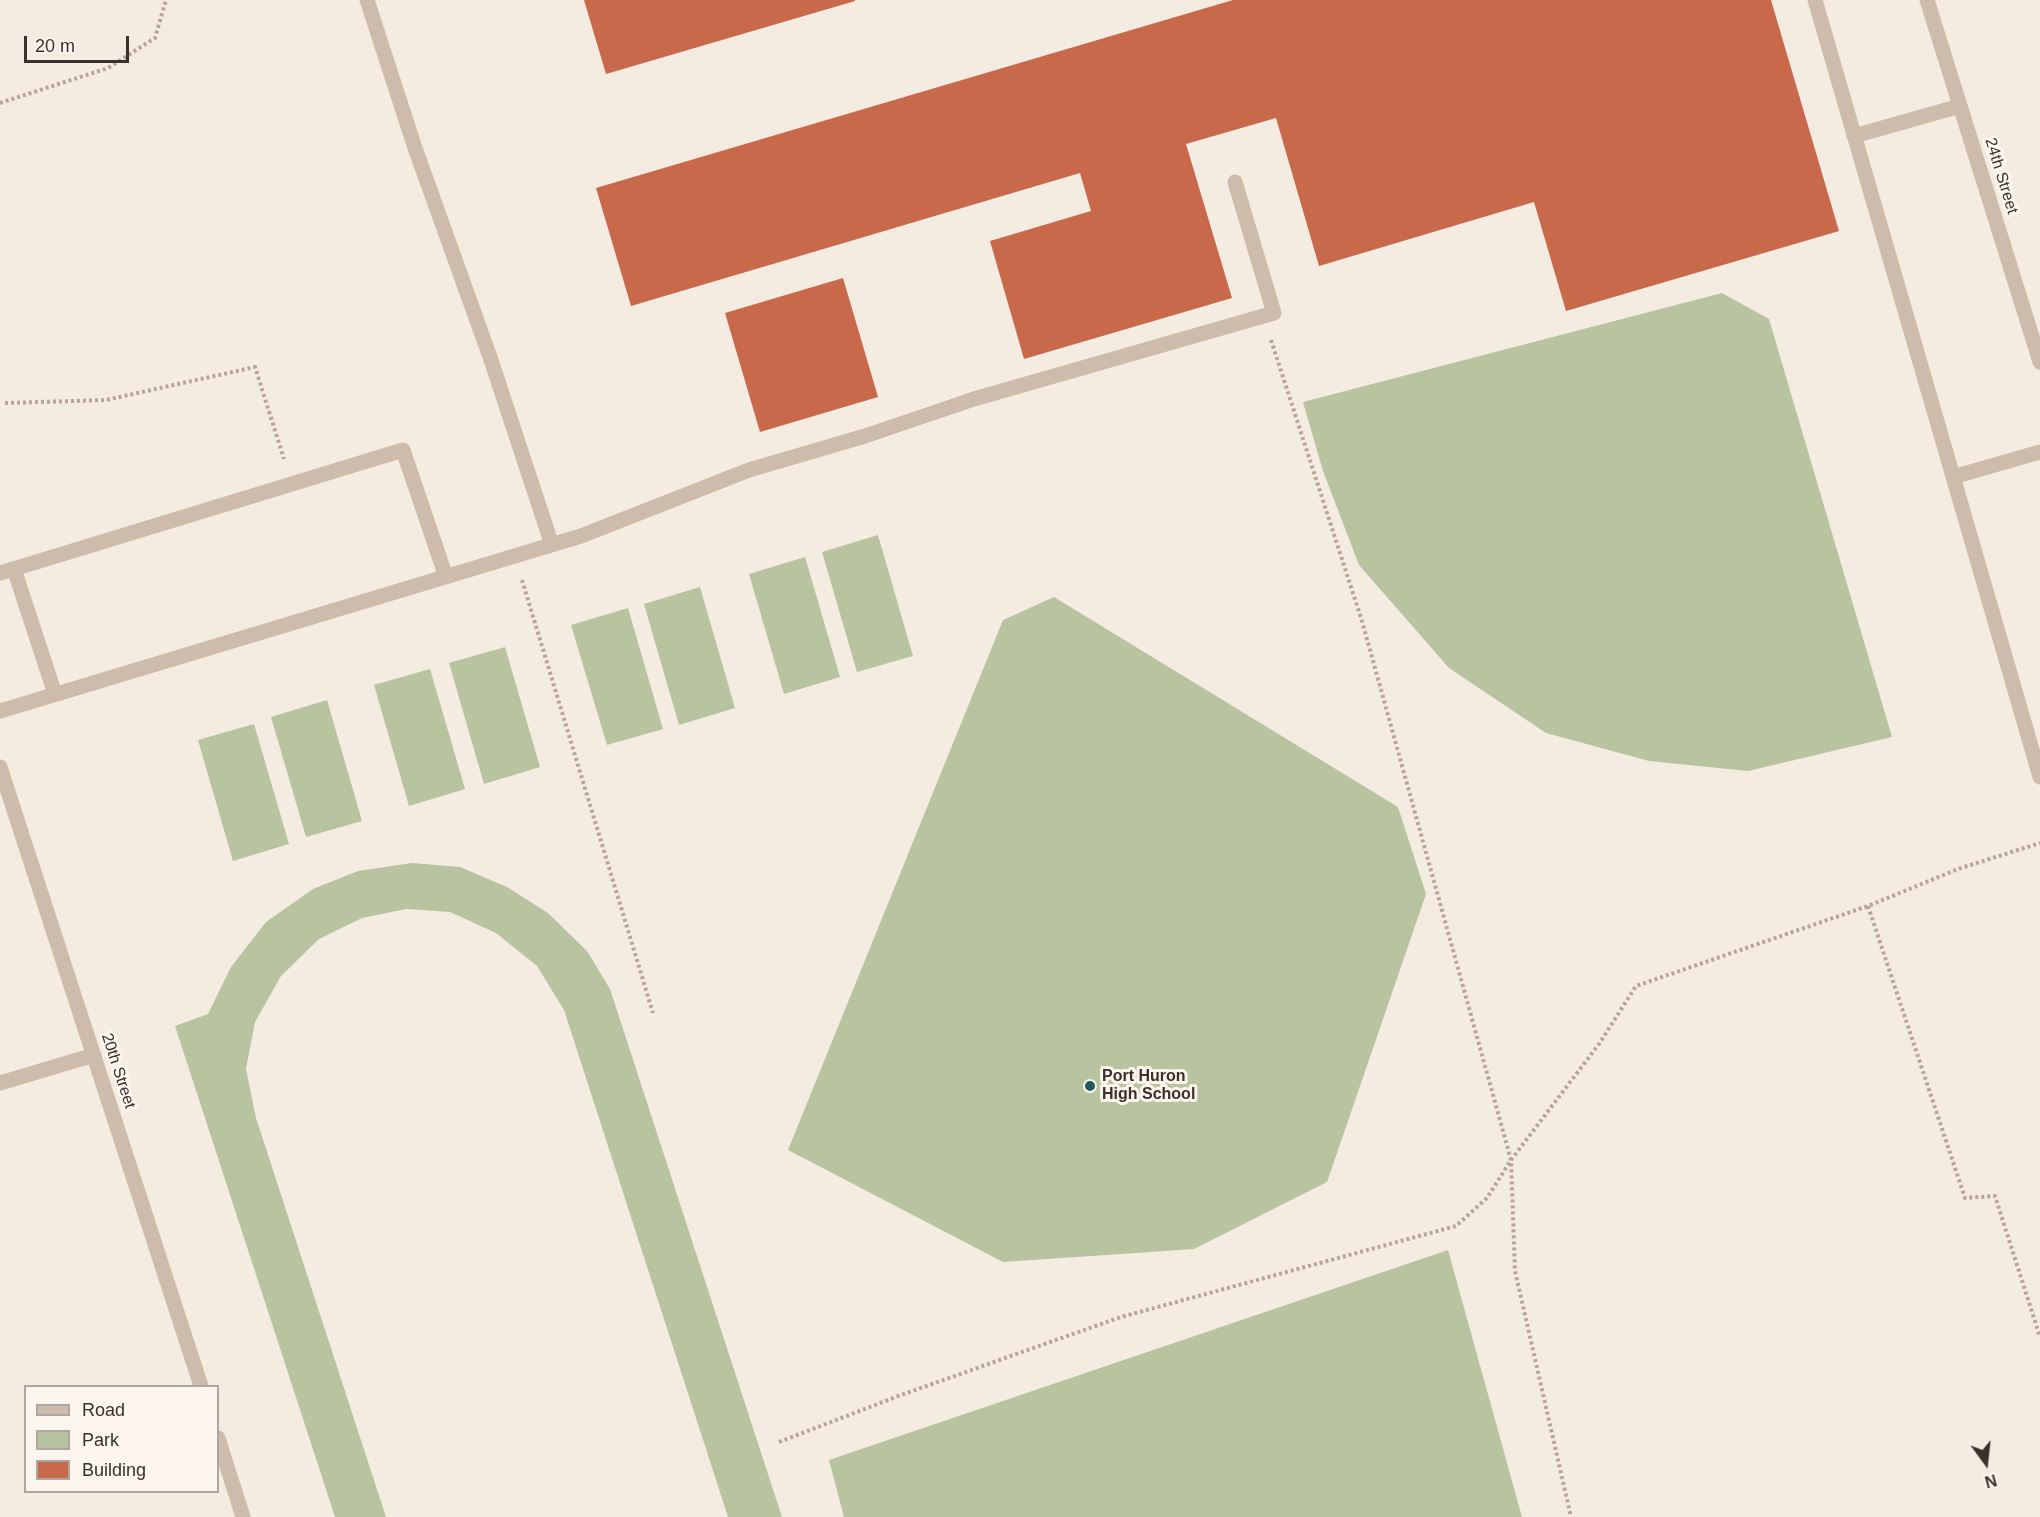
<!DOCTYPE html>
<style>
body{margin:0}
#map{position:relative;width:2040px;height:1517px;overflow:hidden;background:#f4ebe1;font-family:Arial,sans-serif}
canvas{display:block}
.legend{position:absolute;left:24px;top:1385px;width:195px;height:108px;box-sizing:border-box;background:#fbf5ee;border:2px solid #aea6a0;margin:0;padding:8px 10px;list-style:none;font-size:18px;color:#3b302b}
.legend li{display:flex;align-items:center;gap:12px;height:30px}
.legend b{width:30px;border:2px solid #aea6a0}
.north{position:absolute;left:1956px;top:1433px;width:60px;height:60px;-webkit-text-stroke:4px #fbf5ee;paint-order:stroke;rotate:165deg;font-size:16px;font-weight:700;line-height:24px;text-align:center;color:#3b302b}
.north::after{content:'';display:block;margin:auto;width:21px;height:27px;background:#3b302b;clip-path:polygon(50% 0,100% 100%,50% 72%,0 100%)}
.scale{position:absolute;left:24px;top:36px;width:105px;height:27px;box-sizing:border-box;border:3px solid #3b302b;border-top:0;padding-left:8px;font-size:18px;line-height:21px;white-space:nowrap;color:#3b302b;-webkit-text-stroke:4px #fbf5ee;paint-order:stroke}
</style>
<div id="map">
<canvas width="2040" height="1517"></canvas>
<ul class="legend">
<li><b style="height:8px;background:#cdbbac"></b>Road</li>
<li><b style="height:16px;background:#b8c4a0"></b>Park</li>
<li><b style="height:16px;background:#c8694b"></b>Building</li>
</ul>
<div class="north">N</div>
<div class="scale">20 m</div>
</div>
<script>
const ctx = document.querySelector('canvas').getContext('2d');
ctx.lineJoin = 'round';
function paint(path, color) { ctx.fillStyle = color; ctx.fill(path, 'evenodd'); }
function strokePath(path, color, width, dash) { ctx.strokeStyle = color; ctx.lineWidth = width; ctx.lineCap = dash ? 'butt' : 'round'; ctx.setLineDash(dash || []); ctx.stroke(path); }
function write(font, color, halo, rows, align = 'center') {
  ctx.font = font + ' Arial,sans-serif'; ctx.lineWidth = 6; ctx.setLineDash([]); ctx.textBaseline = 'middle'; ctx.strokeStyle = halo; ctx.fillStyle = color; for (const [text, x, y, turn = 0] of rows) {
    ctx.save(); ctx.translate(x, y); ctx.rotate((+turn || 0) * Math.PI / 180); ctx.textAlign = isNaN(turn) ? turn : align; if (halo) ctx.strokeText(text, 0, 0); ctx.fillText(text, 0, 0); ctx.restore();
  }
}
paint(new Path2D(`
 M1722 293 1769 319 1892 737 1748 771 1649 761 1546 733 1449 668 1359 565 1323 471 1303 402Z
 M878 535 913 656 857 672 822 552Z
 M805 557 840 677 784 694 749 574Z
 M700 587 735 708 679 725 644 604Z
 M1054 597 1398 807 1426 894 1327 1182 1194 1249 1003 1262 788 1150 1003 620Z
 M628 608 663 729 607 745 571 625Z
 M505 647 540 767 484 784 449 663Z
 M430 669 465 789 409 806 374 685Z
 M327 700 362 821 306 837 271 717Z
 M254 724 289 844 233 861 198 740Z
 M412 863 460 867 507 887 548 913 587 951 610 989 782 1517H728L564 1010 537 966 496 933 450 912 406 909 362 918 319 939 281 976 255 1022 246 1069 256 1118 386 1517H335L175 1026 208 1014 231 967 266 922 313 889 358 871Z
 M1448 1250 1522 1517H844L829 1460Z`), '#b8c4a0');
paint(new Path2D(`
 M584 0H855V1L606 74Z
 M1233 0H1771L1839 231 1566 311 1534 202 1319 266 1276 118 1186 144 1232 298 1024 359 990 241 1091 211 1080 173 631 306 596 188Z
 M843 278 878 397 760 432 725 313Z`), '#c8694b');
strokePath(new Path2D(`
 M0 103 108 68 155 38 166 0
 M1271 340 1362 621 1511 1160 1515 1271 1571 1517
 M5 403 106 400 255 367 284 459
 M522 580 653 1013
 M1868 906 1965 1198 1995 1196 2040 1337
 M779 1442 901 1395 1121 1317 1456 1226 1487 1198 1511 1160 1599 1044 1636 986 1868 906 1958 869 2040 843`), '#b9a596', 4, [3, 3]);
strokePath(new Path2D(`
 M367 0 415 148 490 357 552 545
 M1815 0 2040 777
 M1927 0 2040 362
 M1854 136 1960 106
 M1953 477 2040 452
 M14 569 55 694
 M0 573 403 450 446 577
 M0 711 581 536 749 470 865 436 974 399 1274 313 1235 182
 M0 767 201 1386
 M0 1083 94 1055
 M218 1438 243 1517`), '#cdbbac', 15);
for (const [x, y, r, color] of [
 [1090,1086,6,"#1f5a5e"]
]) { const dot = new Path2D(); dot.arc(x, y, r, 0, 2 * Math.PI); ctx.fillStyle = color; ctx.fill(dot); strokePath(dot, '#fbf5ee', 2); }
write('16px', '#3b302b', '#fbf5ee', [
 ["24th Street",2001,176,73],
 ["20th Street",118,1071,72]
]);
write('bold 16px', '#3b302b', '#fbf5ee', [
 ["Port Huron",1102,1077],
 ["High School",1102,1095]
], 'left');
</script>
